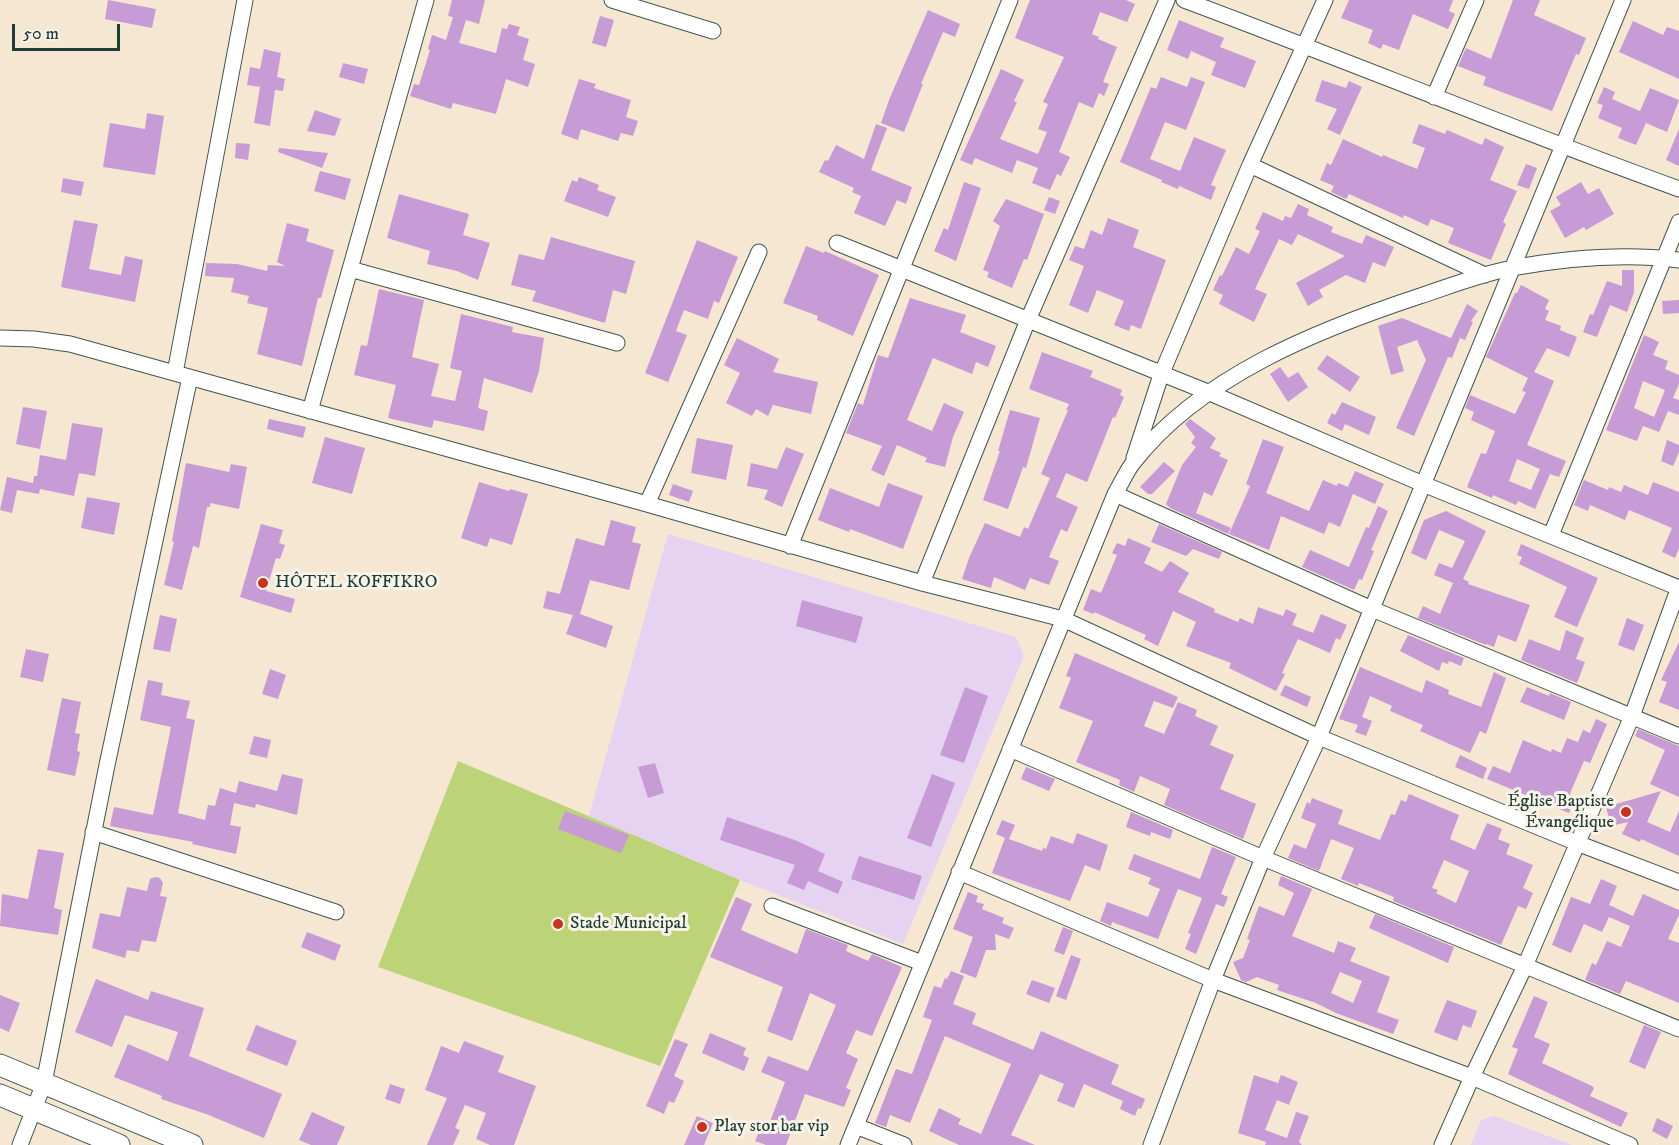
<!DOCTYPE html>
<meta charset="utf-8">
<style>
body{margin:0}
#map{position:relative;width:1679px;height:1145px;overflow:hidden;background:#f5e7d2;font-family:"IM FELL DW Pica",serif}
canvas{display:block}
.scale{position:absolute;left:12px;top:24px;width:108px;height:27px;box-sizing:border-box;border:3px solid #1f3d34;border-top:0;padding-left:8px;font-size:18px;line-height:21px;white-space:nowrap;color:#1f3d34;-webkit-text-stroke:4px #f7f3e8;paint-order:stroke}
</style>
<div id="map">
<canvas width="1679" height="1145"></canvas>
<div class="scale">50 m</div>
</div>
<script>
const ctx = document.querySelector('canvas').getContext('2d');
ctx.lineJoin = 'round';
function paint(path, color) { ctx.fillStyle = color; ctx.fill(path, 'evenodd'); }
function strokePath(path, color, width, dash) { ctx.strokeStyle = color; ctx.lineWidth = width; ctx.lineCap = dash ? 'butt' : 'round'; ctx.setLineDash(dash || []); ctx.stroke(path); }
function write(font, color, halo, rows, align = 'center') {
  ctx.font = font + ' "IM FELL DW Pica",serif'; ctx.lineWidth = 6; ctx.setLineDash([]); ctx.textBaseline = 'middle'; ctx.strokeStyle = halo; ctx.fillStyle = color; for (const [text, x, y, turn = 0] of rows) {
    ctx.save(); ctx.translate(x, y); ctx.rotate((+turn || 0) * Math.PI / 180); ctx.textAlign = isNaN(turn) ? turn : align; if (halo) ctx.strokeText(text, 0, 0); ctx.fillText(text, 0, 0); ctx.restore();
  }
}
paint(new Path2D(`
 M668 534 1016 637 1024 656 903 944 740 880 589 816Z
 M1494 1116 1572 1145H1471L1481 1120Z`), '#e5d3f1');
paint(new Path2D(`
 M458 761 740 880 660 1066 378 967Z`), '#bdd377');
paint(new Path2D(`
 M108 0 156 9 152 28 105 19Z
 M452 0H485L479 24 466 20 459 43 496 53 502 28 507 29 509 24 520 27 517 35 529 39 523 60 535 64 528 87 506 79 496 114 453 103 451 109 410 96 414 84 419 85 430 50 428 49 432 35 446 40 453 17 448 16Z
 M1030 0H1126L1135 4 1127 22 1100 12 1092 34 1099 37 1098 39 1117 47 1103 82 1109 84 1104 96 1099 93 1093 108 1079 102 1059 152 1070 157 1061 176 1057 174 1050 190 1032 183 1038 168 1017 160 1012 173 975 158 972 165 960 160 1001 69 1024 80 1014 101 1017 102 1000 139 1038 154 1047 132 1038 129 1048 104 1043 102 1064 57 1015 38Z
 M1349 0H1453L1449 11 1455 14 1448 29 1413 14 1399 50 1383 44 1381 49 1368 43 1373 30 1341 18Z
 M1513 0H1540L1534 15 1586 38 1579 55 1576 54 1552 111 1483 85 1486 77 1458 66 1466 48 1491 59Z
 M928 10 960 24 955 37 943 32 921 84H923L904 132 881 123 889 100Z
 M600 16 614 20 606 47 592 43Z
 M1179 20 1224 38 1220 47 1256 61 1245 88 1211 75 1216 62 1191 51 1188 59 1167 50Z
 M1633 21 1663 35 1667 27 1679 31V79L1619 52Z
 M264 49 281 53 277 77 285 79 283 91 275 90 270 126 254 123 260 87 247 85 250 67 260 69Z
 M343 63 368 69 364 84 339 77Z
 M1161 77 1187 87 1191 77 1205 82 1186 130 1165 122 1150 159 1180 171 1194 137 1226 150 1211 185 1216 187 1211 200 1179 186 1178 189 1161 182 1162 180 1120 162 1151 87 1156 89Z
 M579 79 596 84 594 88 631 100 626 117 638 121 633 136 621 133 618 141 581 129 578 140 561 134Z
 M1322 80 1346 88 1349 81 1362 87 1340 135 1327 129 1337 109 1315 101Z
 M1604 87 1615 92 1612 99 1640 111 1650 88 1679 100 1667 132 1646 123 1636 145 1618 138 1622 128 1598 118 1603 105 1597 103Z
 M315 110 341 119 335 136 307 131Z
 M147 113 164 116 155 175 103 167 110 123 145 129Z
 M876 124 887 128 871 170 912 187 906 204 897 200 885 226 854 213 861 196 852 192 854 188 819 172 825 160 828 161 836 145 864 159Z
 M1419 124 1445 134 1447 130 1482 145 1485 138 1504 147 1490 180 1517 191 1503 222 1506 224 1491 260 1448 243 1454 228 1431 219 1428 226 1404 215 1403 218 1349 194 1346 199 1331 192 1334 186 1320 180 1327 163 1331 165 1343 139 1382 157 1383 155 1417 169 1425 148 1412 143Z
 M1679 129V166L1666 160Z
 M236 143 250 144 248 160 235 158Z
 M279 148 328 153 322 168 278 152Z
 M1526 164 1537 168 1529 189 1517 185Z
 M320 171 351 179 345 200 314 191Z
 M579 177 599 185 597 190 616 197 608 217 564 201 572 180 577 182Z
 M63 178 84 182 81 196 61 192Z
 M964 182 981 188 956 261 934 251 944 228 948 230Z
 M1581 182 1588 194 1599 188 1614 214 1586 230 1584 227 1565 238 1550 211 1561 205 1556 197Z
 M399 194 469 214 463 235 490 243 478 280 457 271 427 264 430 251 387 238Z
 M1049 197 1060 201 1055 214 1044 210Z
 M1006 199 1044 214 1027 260 1024 259 1012 288 987 277 989 272 983 270 1000 226 993 221Z
 M1298 204 1309 209 1307 215 1333 227 1331 232 1362 244 1366 235 1394 247 1385 267 1373 262 1365 283 1346 275 1319 290 1323 297 1308 306 1296 283 1345 256 1298 234 1292 245 1279 239 1255 289 1267 294 1254 322 1219 304 1223 295 1213 290 1220 275 1222 276 1236 247 1249 254 1260 231 1255 229 1263 212 1283 221 1285 216 1291 218Z
 M1108 218 1139 230 1133 247 1166 260 1141 329 1131 325 1129 331 1114 325 1124 301 1097 290 1088 313 1069 305 1084 266 1069 260 1075 246 1084 249 1091 230 1102 235Z
 M74 220 98 224 89 269 121 275 125 256 143 260 135 302 61 287Z
 M287 223 309 229 306 241 334 250 321 298H318L302 366 257 354 268 308 247 303 249 296 231 292 234 278 205 276 206 263 237 264 267 271 268 265 285 266 277 262Z
 M551 237 635 261 626 294 613 290 605 323 532 301 536 291 511 285 519 254 544 260Z
 M697 240 738 257 719 303 714 301 708 319 684 310 676 331 687 335 668 382 645 373Z
 M806 246 824 253 825 251 879 275 853 336 817 320 818 316 783 303Z
 M1622 270H1634V292L1627 312 1610 305 1597 337 1583 332 1590 314 1593 315 1607 281 1622 286Z
 M1521 285 1549 300 1545 309 1549 311 1545 320 1561 326 1560 330 1577 337 1569 357 1547 348 1534 372 1554 381 1527 445 1566 461 1559 477 1550 474 1535 509 1518 501 1516 505 1493 495 1492 498 1467 487 1481 453 1486 454 1495 431 1471 420 1474 412 1465 408 1470 395 1515 414 1526 392 1522 391 1528 378 1486 357 1515 293H1517ZM1517 459 1540 469 1531 490 1509 481Z
 M379 289 424 300 412 357 439 364 431 396 455 401 462 371 450 368 461 314 513 327 512 332 544 338 539 371 532 393 484 378 478 408 488 411 484 431 434 420 432 428 388 418 396 385 354 375 361 345 367 346Z
 M910 298 966 315 960 332 996 346 988 367 976 362 972 374 933 358 907 420 932 431 944 403 964 412 953 437 945 467 925 462 927 458 897 445 884 476 871 470 882 446 846 433 858 403 863 405 878 355 888 358Z
 M1679 300V313L1663 314 1662 301Z
 M1467 304 1478 311 1471 321 1473 322 1465 340 1460 338 1452 358 1448 357 1414 436 1396 428 1426 360 1417 340 1397 347 1404 371 1391 375 1378 326 1402 318 1451 338Z
 M1644 335 1659 342 1653 355 1668 361 1665 369 1679 375V384L1673 398 1679 400V415L1668 411 1659 432 1643 426 1637 441 1606 430ZM1643 381 1665 390 1654 417 1634 408Z
 M737 338 779 359 773 372 818 382 811 414 773 405 768 416 756 409 752 416 726 403 740 373 724 365Z
 M1042 352 1093 371 1090 377 1122 390 1120 395 1124 397 1115 418 1113 417 1087 482 1066 473 1056 497 1078 507 1067 532 1061 529 1049 557 1059 561 1049 585 1030 578 1025 590 994 577 991 588 962 579 969 558 985 523 1020 537 1024 527 1028 529 1050 478 1041 474 1068 410H1066L1069 404 1029 389Z
 M1327 355 1360 377 1350 392 1317 369Z
 M1280 367 1288 378 1298 372 1308 387 1288 402 1270 374Z
 M1342 402 1376 417 1369 435 1345 424 1342 431 1327 423 1332 413 1335 415Z
 M23 407 47 411 40 449 16 444Z
 M1010 410 1040 418 1026 468 1023 467 1008 509 983 500 1000 451H998Z
 M269 419 306 427 303 438 267 429Z
 M1190 419 1216 438 1210 448 1221 453 1219 456 1228 460 1212 496 1204 492 1196 513 1231 528 1228 534 1170 508 1166 504 1182 465 1196 447 1191 443 1195 437 1185 424Z
 M72 423 103 428 95 476 79 473 74 496 40 489 39 494 17 490 12 513 0 510 7 477 33 483 34 476H37L40 455 66 460Z
 M325 437 365 448 352 494 312 483Z
 M697 438 733 445 726 480 691 473Z
 M1263 439 1284 447 1266 493 1309 511 1323 480 1337 486 1338 483 1348 487 1355 471 1384 484 1375 504 1353 494 1340 527 1329 522 1324 534 1281 516 1269 550 1229 534 1250 486 1246 484Z
 M1667 440 1679 445V452L1673 466 1661 461Z
 M786 447 804 454 782 507 764 499 768 490 747 486 751 463 777 469Z
 M1164 462 1175 471 1152 494H1148L1140 487Z
 M186 463 229 472 231 464 247 467 239 509 210 503V507H207L199 548 193 546 182 590 164 585 174 542 172 541Z
 M1584 480 1608 490 1609 487 1621 492 1624 485 1648 495 1653 482 1679 492V548L1675 558 1662 552 1672 528 1629 510 1625 520 1590 505 1588 511 1574 505Z
 M479 482 509 491 510 489 528 494 512 545 490 538 487 547 461 538Z
 M888 483 923 496 903 549 850 529 849 532 818 520 830 488 879 507Z
 M673 484 693 491 689 502 669 495Z
 M87 497 120 503 114 535 81 528Z
 M1378 506 1388 511 1371 550 1374 551 1362 580 1359 579 1354 590 1302 567 1310 550 1349 567 1366 527 1369 528Z
 M1446 511 1486 531 1463 579 1469 582 1468 584 1530 605 1516 642 1498 635 1494 647 1486 644V645L1418 618 1423 606 1440 614 1453 583 1434 575 1439 563 1452 568 1465 541 1439 530 1426 560 1411 553 1424 520Z
 M611 520 636 527 632 542 641 544 629 590 590 580 580 614 613 626 606 648 566 634 573 615 543 608 547 591 560 594 576 538 604 546Z
 M261 524 283 530 279 543 285 545 280 559 276 558 266 591 295 599 291 613 240 597Z
 M1159 524 1222 552 1219 559 1193 549 1186 556 1151 542Z
 M1128 538 1151 548 1144 563 1162 572 1170 561 1189 573 1178 592 1215 609 1214 612 1238 622 1240 618 1253 624 1258 607 1283 616 1286 609 1297 614 1292 625 1313 633 1321 614 1347 625 1340 640 1336 638 1330 653 1298 639 1282 673 1285 674 1276 691 1229 668 1231 663 1186 646 1196 622 1173 611 1158 646 1144 639 1146 635 1094 612V614L1083 610 1091 589 1101 593 1117 555 1112 553 1117 543 1125 546Z
 M1521 544 1598 578 1577 627 1554 617 1567 587 1519 564 1522 557 1517 555Z
 M802 600 863 617 856 643 796 626Z
 M160 615 177 619 170 652 153 649Z
 M1627 618 1644 625 1634 651 1618 645Z
 M1566 630 1584 638 1576 659 1585 662 1577 683 1521 660 1529 639 1560 651Z
 M1408 635 1464 658 1461 666 1449 661 1448 664 1442 662 1439 671 1400 651Z
 M1679 642V710L1659 702 1667 682 1661 680Z
 M26 649 49 654 43 682 20 677Z
 M1075 653 1178 697 1173 708 1154 701 1144 726 1164 734 1178 702 1197 710 1195 716 1218 726 1210 745 1234 755 1220 789 1256 804 1243 839 1164 805 1170 789 1140 776 1134 792 1119 785 1120 780 1076 762 1093 721 1059 708 1071 678 1066 676Z
 M1360 667 1422 693 1426 680 1449 690 1448 694 1481 707 1494 672 1506 678 1486 734 1480 731 1470 753 1420 731 1423 725 1390 711 1392 706 1370 696 1362 717 1372 721 1366 736 1355 732 1358 725 1339 719Z
 M270 669 286 675 278 699 262 694Z
 M148 680 163 683 161 695 190 701 186 718 195 720 178 813 205 820 208 805 215 806 220 788 236 793 239 781 277 791 282 774 303 779 297 815 256 804 255 808 234 803 230 825 241 827 236 854 192 844 193 842 110 826 114 807 153 815 171 727 140 720Z
 M1285 685 1311 697 1307 707 1280 695Z
 M965 687 988 696 964 763 940 755Z
 M1527 687 1549 696 1550 693 1571 702 1564 720 1520 702Z
 M62 698 81 702 75 733 80 734 77 751 80 752 75 776 47 770Z
 M1596 719 1607 724 1590 763 1584 761 1568 798 1574 800 1569 813 1487 779 1493 766 1510 773 1523 740 1551 752 1552 749 1561 753 1567 738 1578 742 1583 730 1590 733Z
 M1638 729 1679 746V797L1650 784 1665 750 1635 736Z
 M254 736 271 740 267 758 249 754Z
 M1460 755 1487 768 1483 779 1455 767Z
 M655 763 664 793 648 798 638 767Z
 M1026 767 1055 779 1049 791 1021 779Z
 M932 774 955 783 931 847 907 838Z
 M1661 791 1647 822 1670 832 1679 811V856L1641 839 1640 842 1622 834 1628 822 1611 826 1606 807Z
 M1409 794 1459 815 1450 839 1475 850 1487 823 1502 829 1498 839 1510 844 1506 854 1533 865 1523 888 1533 893 1526 909 1518 906 1501 945 1393 901 1394 897 1359 883 1358 886 1341 879 1354 848 1331 839 1319 871 1288 858 1294 844 1306 849 1316 824 1301 818 1307 802 1310 804 1312 798 1343 810 1338 824 1380 840 1391 814 1395 815 1401 800 1406 802ZM1444 860 1469 871 1456 903 1436 893 1438 890 1432 888Z
 M565 811 629 835 621 853 558 829Z
 M1131 812 1173 830 1170 839 1151 832 1150 836 1126 827Z
 M727 817 795 840 825 854 818 871 843 882 838 894 808 881 804 890 787 883 795 865 720 840Z
 M1002 820 1015 825 1009 839 1042 851 1043 848 1046 849 1051 836 1073 844 1077 833 1108 845 1100 871 1085 865 1070 901 992 873 1005 838 996 834Z
 M1212 847 1236 857 1221 894 1228 897 1224 907 1216 904 1196 954 1185 949 1191 934 1188 933 1202 898 1178 889 1158 939 1112 922 1111 926 1100 921 1107 902 1148 917 1160 889 1148 884 1151 878 1128 869 1134 854 1200 879Z
 M38 849 64 853 54 908 62 910 58 935 0 926 2 894 28 899Z
 M859 856 922 876 914 900 851 879Z
 M1281 876 1312 889 1292 936 1334 953 1338 941 1356 948 1350 961 1390 977 1377 1012 1399 1020 1393 1034 1336 1013 1316 1003 1277 990 1279 985 1257 977 1246 982 1241 980 1233 962 1243 958 1250 940 1247 939 1259 906 1284 916 1294 893 1278 885ZM1340 972 1362 981 1353 1003 1331 993Z
 M155 877 160 878 163 883 160 896 167 897 156 942 142 940 139 952 127 950 125 958 92 948 100 913 120 917 127 887 147 891 150 879Z
 M1601 879 1617 886 1609 905 1633 916 1643 894 1679 910V915L1668 939 1679 943V1003L1626 981 1620 994 1585 980 1592 963 1596 965 1607 941 1621 947 1630 926 1609 917 1602 932 1584 924 1571 953 1552 945 1571 897 1590 904Z
 M968 892 978 896 976 902 984 904 982 909 1004 918 1002 923 1014 928 1009 939 995 934 996 950H986L976 978 960 972 973 937 953 929Z
 M736 897 752 904 741 930 797 954 806 929 848 945 846 951 868 961 872 954 902 967 872 1036 856 1030 846 1053 858 1059 846 1088 851 1090 844 1107 805 1094 786 1145H766L755 1141 762 1125 768 1127 785 1082 761 1072 768 1056 808 1071 836 1005 810 993 792 1041 767 1031 783 987 710 957Z
 M1375 914 1454 947 1448 963 1369 928Z
 M1063 927 1073 931 1064 955 1054 951Z
 M307 932 341 945 335 961 301 947Z
 M1071 955 1081 959 1066 1000 1056 996Z
 M951 971 964 976 953 1004 976 1013 972 1024 1033 1050 1041 1031 1119 1065 1111 1084 1145 1099 1141 1109 1138 1108 1135 1116 1120 1109 1123 1101 1084 1084 1074 1108 1057 1101 1064 1084 1040 1074 1011 1135 1035 1145H959L929 1131 939 1108 961 1119 958 1124 981 1134 1011 1064 945 1036 910 1123 890 1115 886 1127 875 1123 896 1069 912 1074 932 1020 923 1017 934 986 941 988 945 978 947 979Z
 M96 979 148 1000 151 991 204 1008 189 1056 282 1094 264 1138 206 1114 161 1099 162 1096 114 1077 128 1044 168 1061 178 1032 125 1015 112 1047 75 1032Z
 M1032 980 1055 988 1049 1003 1026 994Z
 M0 995 20 1003 9 1032 0 1028Z
 M1534 996 1548 1002 1534 1037 1550 1044 1542 1063 1592 1086 1594 1088 1590 1096 1628 1113 1621 1127 1508 1074 1518 1049 1512 1047Z
 M1447 1000 1477 1011 1471 1028 1463 1025 1457 1041 1434 1032Z
 M256 1025 297 1041 287 1066 246 1050Z
 M1644 1025 1661 1032 1645 1069 1629 1062Z
 M710 1033 746 1048 743 1055 749 1058 744 1071 702 1053Z
 M675 1039 688 1044 674 1076 684 1081 674 1103 669 1101 664 1114 646 1106Z
 M464 1041 504 1056 498 1072 536 1086 514 1145H490L476 1139 486 1113 465 1105 455 1128 460 1130 453 1145H427L447 1098 425 1090 441 1046 459 1053Z
 M1254 1075 1278 1083 1281 1075 1298 1082 1289 1105 1277 1100 1265 1130 1287 1138 1296 1112 1309 1116 1299 1142 1302 1145H1265L1266 1142 1238 1133Z
 M390 1084 405 1089 400 1104 385 1099Z
 M312 1112 345 1127 337 1145H311L299 1140Z
 M697 1116 713 1123 704 1145H684Z
 M1657 1118 1673 1126 1667 1139 1652 1131Z`), '#c79bd5');
const minor = new Path2D(`
 M612 0 713 31
 M1184 0C1350 62 1513 129 1679 189
 M1434 97 1476 0
 M1250 165 1485 275
 M837 243 1210 393 1423 484 1679 588
 M350 269 617 343
 M0 338 34 339 70 344 647 504 922 583 1063 619 1319 737 1577 843 1679 882
 M175 373 245 0
 M310 411 426 0
 M1134 458 1161 375 1250 165 1325 0
 M1115 494 1372 609 1679 736
 M647 504 759 252
 M1551 535 1679 222
 M790 546 1010 0
 M922 583 1028 320 1167 0
 M1010 749 1263 858 1679 1029
 M93 832 336 912
 M959 872 1213 980 1472 1077 1630 1145
 M772 906 922 963
 M856 1126 904 1145
 M20 1145 44 1083 107 765 190 377
 M848 1145 1115 494C1121 484 1126 472 1133 463 1200 376 1320 329 1420 296 1450 286 1481 274 1512 268 1567 258 1623 253 1679 260
 M1151 1145 1213 980 1263 858 1319 737 1623 0
 M1442 1145 1472 1077 1525 966 1632 716 1679 587`);
const highway = new Path2D(`
 M0 1065 192 1145
 M0 1095 119 1145`);
strokePath(minor, '#3f564c', 17);
strokePath(highway, '#3f564c', 23);
strokePath(minor, '#fff', 15);
strokePath(highway, '#fff', 21);
for (const [x, y, r, color] of [
 [263,583,6,"#c8321e"],
 [1626,812,6,"#c8321e"],
 [558,924,6,"#c8321e"],
 [702,1127,6,"#c8321e"]
]) { const dot = new Path2D(); dot.arc(x, y, r, 0, 2 * Math.PI); ctx.fillStyle = color; ctx.fill(dot); strokePath(dot, '#f7f3e8', 2); }
write('18px', '#1f3d34', '#f7f3e8', [
 ["HÔTEL KOFFIKRO",275,583],
 ["Église Baptiste",1614,802,"right"],
 ["Évangélique",1614,823,"right"],
 ["Stade Municipal",570,924],
 ["Play stor bar vip",714,1127]
], 'left');
</script>
